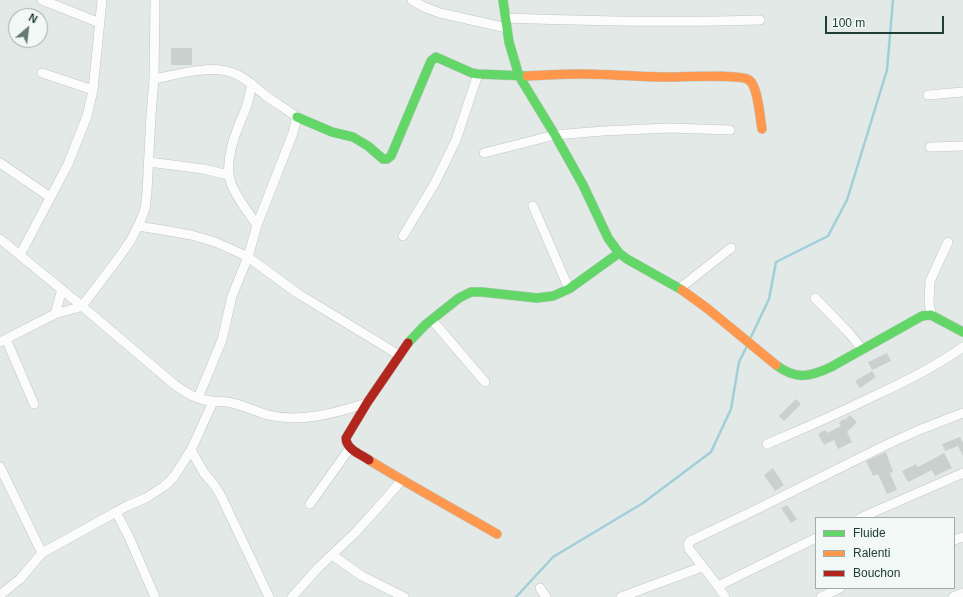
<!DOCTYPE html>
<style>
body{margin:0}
#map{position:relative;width:963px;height:597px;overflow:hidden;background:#e3e9e6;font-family:Arial,sans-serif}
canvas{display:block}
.legend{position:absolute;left:815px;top:517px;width:140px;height:72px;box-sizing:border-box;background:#f1f8f5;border:1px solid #9dada9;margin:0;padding:5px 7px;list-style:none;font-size:12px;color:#203d37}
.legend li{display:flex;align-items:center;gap:8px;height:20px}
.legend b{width:20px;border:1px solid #9dada9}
.north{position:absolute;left:8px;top:8px;width:40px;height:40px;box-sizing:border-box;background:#f1f8f5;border:1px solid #9dada9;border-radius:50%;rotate:28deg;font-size:11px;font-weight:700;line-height:16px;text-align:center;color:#203d37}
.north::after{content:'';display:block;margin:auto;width:14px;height:18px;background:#647974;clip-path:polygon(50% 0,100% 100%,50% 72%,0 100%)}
.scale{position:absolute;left:825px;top:16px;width:119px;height:18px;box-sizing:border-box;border:2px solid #203d37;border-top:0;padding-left:5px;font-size:12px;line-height:14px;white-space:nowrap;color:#203d37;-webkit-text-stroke:3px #f1f8f5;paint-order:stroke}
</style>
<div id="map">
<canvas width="963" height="597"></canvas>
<ul class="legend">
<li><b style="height:5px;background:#63d668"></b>Fluide</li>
<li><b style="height:5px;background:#ff974d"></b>Ralenti</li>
<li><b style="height:5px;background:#b3261e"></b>Bouchon</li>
</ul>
<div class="north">N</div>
<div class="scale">100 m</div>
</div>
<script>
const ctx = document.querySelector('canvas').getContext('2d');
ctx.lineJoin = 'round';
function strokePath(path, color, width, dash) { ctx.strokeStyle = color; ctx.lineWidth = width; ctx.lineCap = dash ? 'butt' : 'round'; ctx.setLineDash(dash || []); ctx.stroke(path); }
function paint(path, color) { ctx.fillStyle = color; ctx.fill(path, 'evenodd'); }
strokePath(new Path2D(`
 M750 339 769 299 776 262 828 236 847 200 887 70 893 0
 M516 597 553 557 643 503 711 452 731 409 739 362 747 346`), '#a0ced9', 2.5);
paint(new Path2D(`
 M171 48H192V65H171Z
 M887 353 891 361 872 370 868 362Z
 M872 371 876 377 860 388 855 381Z
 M796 399 801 404 784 421 779 416Z
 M850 415 857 422 847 432 852 442 838 449 834 440 824 445 818 434 825 430 827 433 841 426 839 423 843 419 845 420Z
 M960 437 963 443V456L958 446 945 451 942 444Z
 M886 452 893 472 890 473 897 490 887 494 878 474 873 476 866 461Z
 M944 453 952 468 935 476 932 470 908 482 902 471 916 464 918 467Z
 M773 468 784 485 775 491 764 475Z
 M787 505 797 519 791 523 781 508Z`), '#cad0ce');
const street = new Path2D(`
 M42 0 100 23
 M412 0 424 7 440 13 507 28
 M505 18C590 21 675 23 760 20
 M42 73 93 90
 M154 79C175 75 209 65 230 72 244 76 255 87 266 96 276 103 287 110 297 117L293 133 257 225 248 257 232 296 222 340 198 398
 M252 84C250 91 249 99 247 105 245 112 241 119 239 125 232 142 225 166 231 183 235 195 249 214 257 225
 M928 95 963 92
 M930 147 963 146
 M484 153 555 135 603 131 669 128 730 130
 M149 162 203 169 229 175
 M0 163 50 197
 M533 206 569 289
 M138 226 169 231 191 235 215 242 233 250 248 257 297 293 399 355
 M403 236 435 183 456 140 478 74
 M0 239 77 302 175 385C187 393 197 400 211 401 216 402 222 401 227 402 241 404 254 411 268 415 301 423 336 413 367 403
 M20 255 68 164 87 116 93 90 102 0
 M680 288 731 248
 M815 298 849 333 862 349
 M55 314 62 289
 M931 315 929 301 930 281 948 242
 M432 320 485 382
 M6 339 34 404
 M0 342 55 314 76 308 82 306 117 260 131 240 140 222 145 209 147 192 151 115 154 79 155 0
 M767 444C803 429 839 413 874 396 905 382 935 367 963 347
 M191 450 204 473 215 486 221 496 269 597
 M0 467 42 553
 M310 504 350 448
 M860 518 963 473
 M954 540 963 537
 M332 555 362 576 404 597
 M718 586 816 538
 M540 588 546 597
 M0 595 20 579 42 553 116 512
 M155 597 129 537 116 512 127 506 146 498 163 487 169 482 175 475 191 450 213 402
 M292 597 318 568 355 533 375 511 402 480
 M621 597 702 567
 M725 597 718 586 689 549 688 544 690 541 747 514 886 445 919 430 963 413
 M821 597 840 588
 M953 597 963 593`);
const fast = new Path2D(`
 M503 0 509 42 519 76 555 135 583 185 608 238 619 253 627 259 682 290
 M297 117 332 132 353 137 368 146 383 159H387L391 156 431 61 436 57 472 73 478 74 527 76
 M408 343 425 325 459 298 471 292H482L537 298 553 296 569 289 619 253
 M776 365C796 380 810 377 831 367L922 316 931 315 963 332`);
const slow = new Path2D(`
 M527 76C545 75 562 74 579 74 609 74 640 77 670 77 683 77 741 74 749 80 758 86 760 118 762 129
 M682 290 708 309 776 365
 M369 460C411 486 454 509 497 534`);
const jam = new Path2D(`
 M369 460C360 454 346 449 346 438L367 403 408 343`);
strokePath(street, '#c0c6c4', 10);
strokePath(fast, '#bec7c4', 10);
strokePath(slow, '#bec7c4', 10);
strokePath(jam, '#bec7c4', 10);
strokePath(street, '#fbfcfb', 9);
strokePath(fast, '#63d668', 9);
strokePath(slow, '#ff974d', 9);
strokePath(jam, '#b3261e', 9);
</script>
